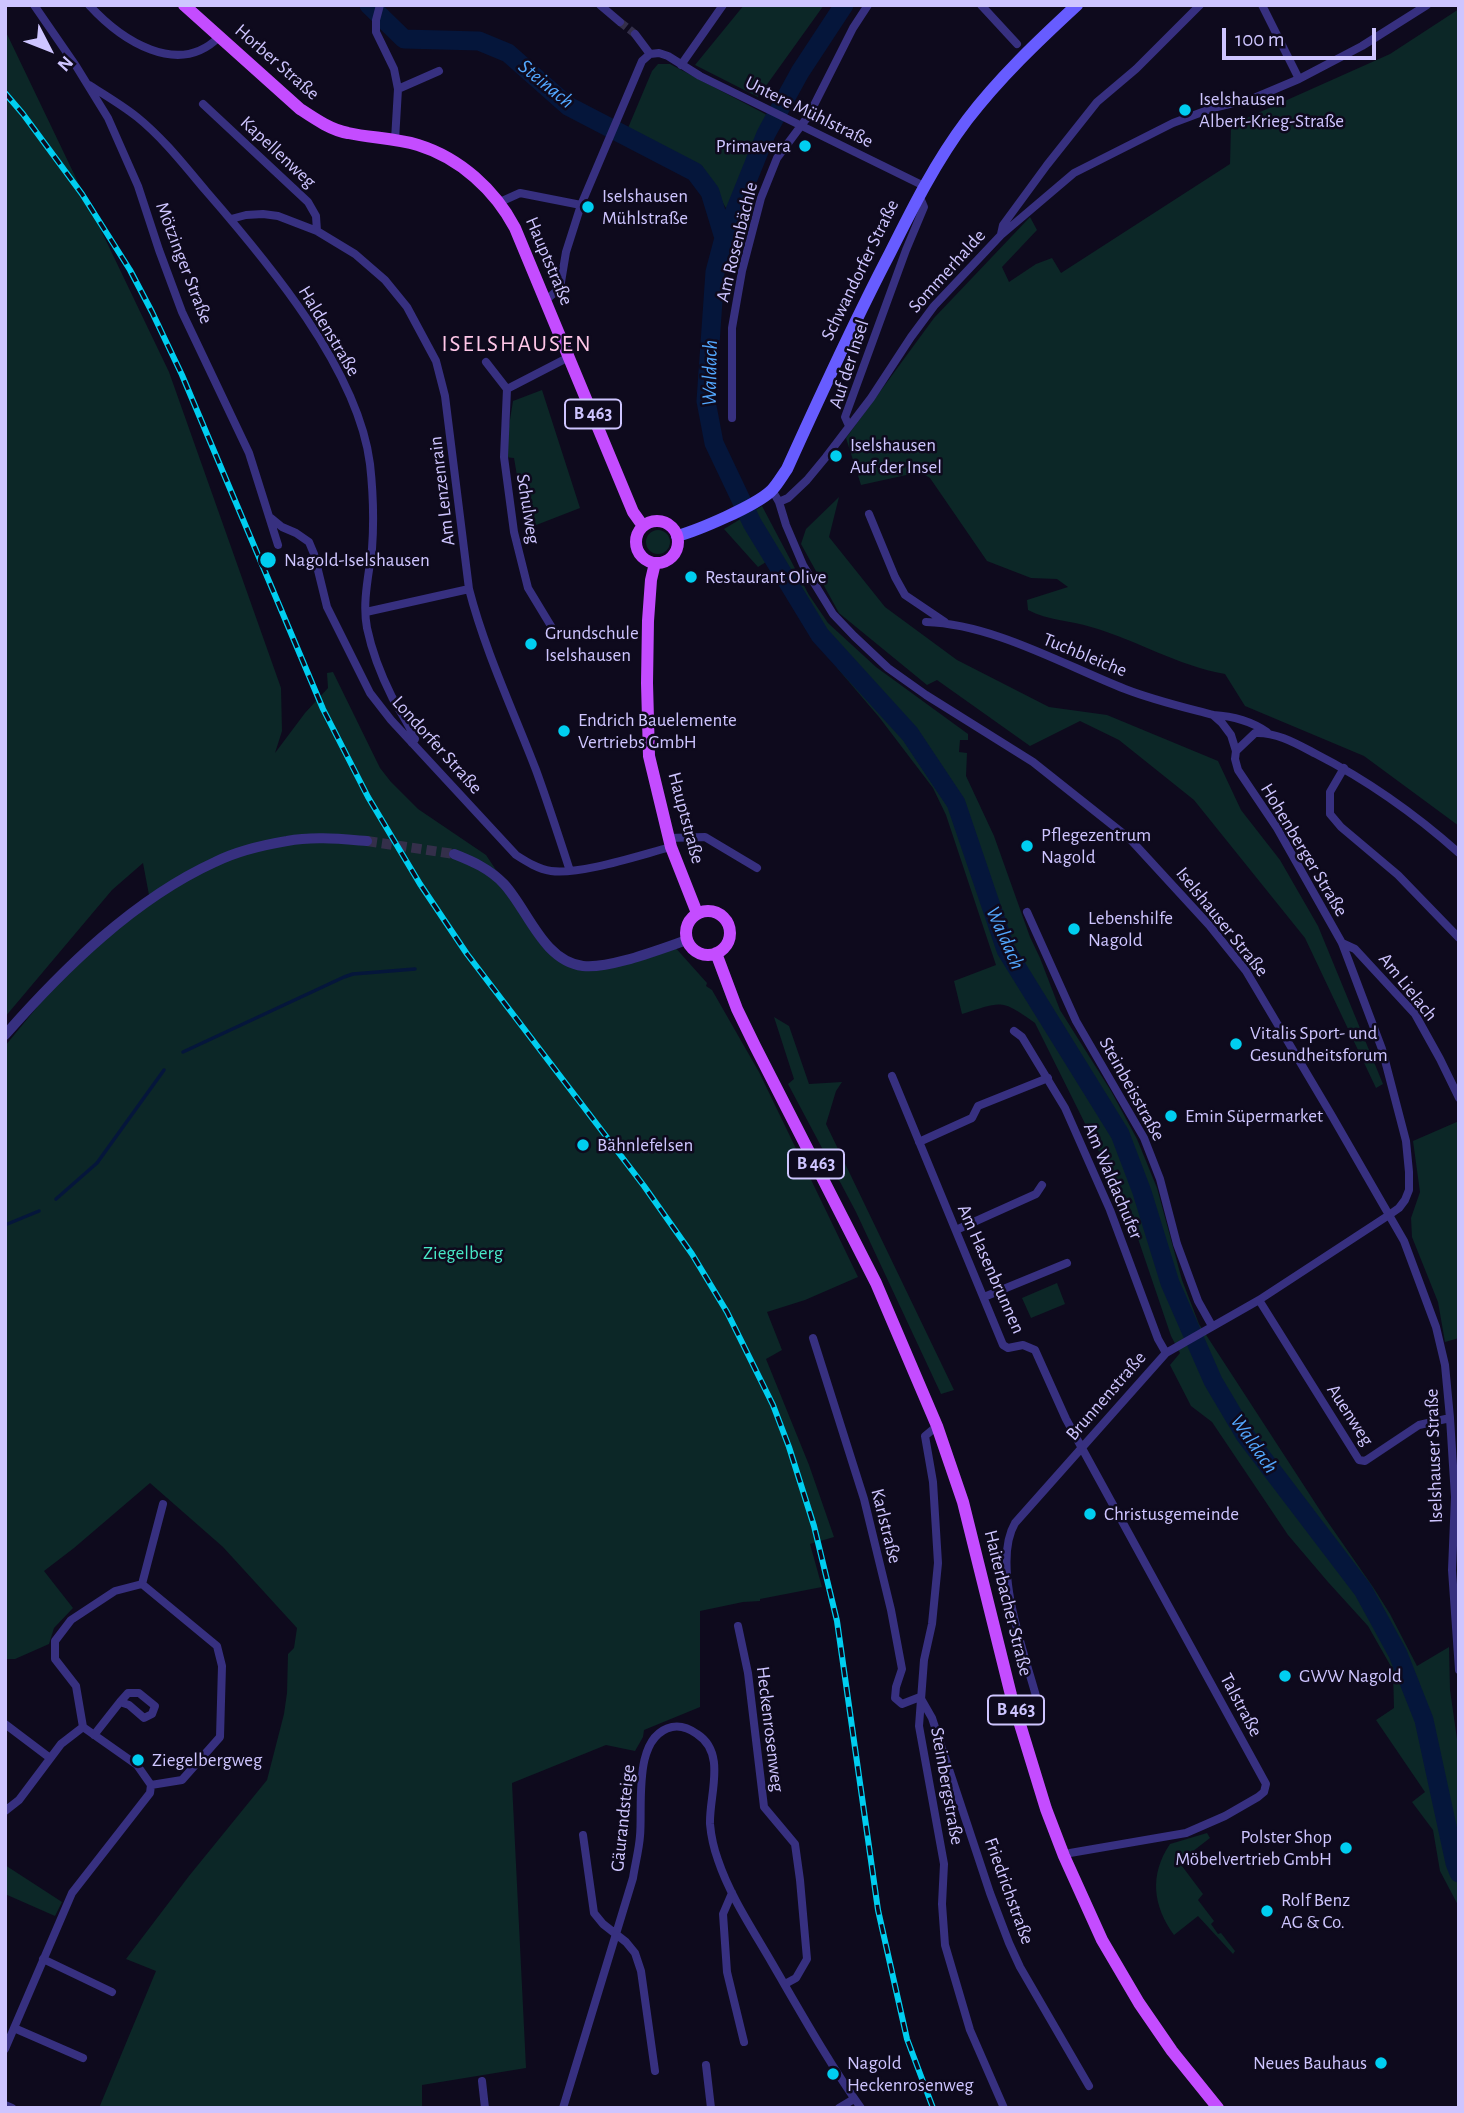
<!DOCTYPE html>
<meta charset="utf-8">
<style>
body{margin:0}
#map{position:relative;width:1464px;height:2113px;overflow:hidden;background:#0e0a1d;font-family:"Alegreya Sans",sans-serif}
canvas{display:block}
.frame{position:absolute;inset:0;border:7px solid #cec5ff;pointer-events:none}
.north{position:absolute;left:14px;top:14px;width:70px;height:70px;-webkit-text-stroke:5px #0e0a1d;paint-order:stroke;rotate:132deg;font-size:19px;font-weight:700;line-height:28px;text-align:center;color:#cec5ff}
.north::after{content:'';display:block;margin:auto;width:24px;height:32px;background:#cec5ff;clip-path:polygon(50% 0,100% 100%,50% 72%,0 100%)}
.scale{position:absolute;left:1222px;top:28px;width:154px;height:32px;box-sizing:border-box;border:4px solid #cec5ff;border-top:0;padding-left:9px;font-size:21px;line-height:24px;white-space:nowrap;color:#cec5ff;-webkit-text-stroke:5px #0e0a1d;paint-order:stroke}
</style>
<div id="map">
<canvas width="1464" height="2113"></canvas>
<div class="frame"></div>
<div class="north">N</div>
<div class="scale">100 m</div>
</div>
<script>
const ctx = document.querySelector('canvas').getContext('2d');
ctx.lineJoin = 'round';
function paint(path, color) { ctx.fillStyle = color; ctx.fill(path, 'evenodd'); }
function strokePath(path, color, width, dash) { ctx.strokeStyle = color; ctx.lineWidth = width; ctx.lineCap = dash ? 'butt' : 'round'; ctx.setLineDash(dash || []); ctx.stroke(path); }
function write(font, color, halo, rows, align = 'center') {
  ctx.font = font + ' "Alegreya Sans",sans-serif'; ctx.lineWidth = 5; ctx.setLineDash([]); ctx.textBaseline = 'middle'; ctx.strokeStyle = halo; ctx.fillStyle = color; for (const [text, x, y, turn = 0] of rows) {
    ctx.save(); ctx.translate(x, y); ctx.rotate((+turn || 0) * Math.PI / 180); ctx.textAlign = isNaN(turn) ? turn : align; if (halo) ctx.strokeText(text, 0, 0); ctx.fillText(text, 0, 0); ctx.restore();
  }
}
paint(new Path2D(`
 M744 5H824L758 97 695 65Z
 M1459 9V826L1364 756 1245 706 1225 674C1178 666 1137 640 1091 627 1070 620 1048 621 1028 610L1027 600 1068 587 1057 579 1031 578 987 561 930 478 920 472 861 485 846 438 934 318 1030 217 1037 230 1002 267 1009 282 1036 264 1052 258 1061 273 1230 164 1231 125 1390 54Z
 M5 30 169 372 281 688 282 731 275 753 305 713 328 688 327 673 333 672 380 768 391 782 418 809 486 855 544 942 583 966 673 945 707 983 706 986 712 990 759 1072 858 1277 805 1300 767 1312 782 1350 766 1359 809 1465 834 1537 810 1544 822 1587 760 1599V1601L743 1602 700 1611V1707L644 1730 643 1737 635 1751 606 1745 512 1783 526 2068 422 2085V2108H99L156 1971 126 1959 189 1876 267 1780 284 1714 287 1693 288 1654 294 1648 297 1628 223 1547 150 1483 74 1548 44 1571 73 1608 54 1628 49 1644 15 1659H5V1046L47 995 149 895 143 863 112 890 5 1017Z
 M658 64H670L769 116 731 217 702 166 628 128 652 71Z
 M542 390 580 508 526 529 514 458 504 457 513 401Z
 M839 497 829 537 885 607 957 660 1049 707 1107 715 1218 761 1241 810 1280 860 1318 926 1383 1084 1376 1088 1305 938 1194 800 1119 740 1080 721 1030 746 937 680 927 685 839 613 801 544 806 529Z
 M762 506 809 595 828 623 876 667 968 734V740H960L959 752 967 753 966 776 994 836 1030 937 1040 958 1060 1010 1111 1091 1137 1139 1157 1188 1182 1280 1199 1324 1325 1518 1373 1587 1390 1614 1417 1666 1449 1647 1450 1690 1459 1753V1907L1440 1871 1433 1830 1412 1802 1425 1792 1376 1720 1394 1708 1393 1670 1368 1626 1328 1582 1288 1535 1212 1422 1191 1406 1170 1365 1180 1353 1171 1336 1129 1212 1035 1023C1000 998 1002 1002 962 1014L954 981 996 965 946 815 933 788 879 717 838 669 766 562 758 567 724 529Z
 M646 542a12 12 0 1 1 24 0a12 12 0 1 1-24 0Z
 M774 1017 789 1026 809 1084 842 1082 836 1091 826 1124 954 1390 941 1394 856 1212 788 1084 794 1079Z
 M1459 1121V1338L1445 1342 1438 1302 1412 1237 1411 1218 1420 1192 1413 1141Z
 M1057 1283 1065 1304 1031 1318 1022 1298Z
 M1207 1833 1210 1838 1179 1862 1203 1894 1198 1900 1214 1921 1211 1924 1218 1934 1221 1933 1235 1951 1233 1954 1198 1916 1174 1935C1153 1906 1149 1875 1170 1844Z
 M5 1865 62 1902 55 1916 5 1894Z`), '#0c2727');
strokePath(new Path2D(`
 M183 1052 344 977 353 974 415 969
 M56 1199 97 1163 164 1070
 M5 1225 39 1211`), '#05163b', 3.5);
strokePath(new Path2D(`
 M369 5 404 39 479 41 508 53 568 106 695 172 710 192 724 238
 M844 5 800 72 766 134 724 238 715 272 706 401 714 443 752 523 820 635 910 734 956 803 1006 950 1120 1134 1142 1192 1170 1283 1213 1381 1245 1435 1363 1590 1398 1654 1424 1720 1455 1863 1459 1873`), '#05163b', 19);
strokePath(new Path2D(`
 M620 22 635 34`), '#342f4a', 8, [8, 4]);
strokePath(new Path2D(`
 M367 841 454 854`), '#342f4a', 10, [10, 5]);
strokePath(new Path2D(`
 M34 5 76 66 108 118 138 186 159 250 182 312 249 453 278 545
 M89 5C121 40 178 78 219 37
 M380 5 376 20V32L394 69 398 89 395 140
 M600 5 620 22
 M981 5 1017 44
 M1262 5 1299 79
 M635 34 650 54
 M681 65 723 5
 M89 85C105 95 122 105 137 117 163 138 184 165 206 191 267 261 358 369 370 464 373 491 374 522 372 549 369 574 362 602 367 628 372 652 381 675 392 697 400 712 409 724 415 739L412 743
 M398 89 439 71
 M203 104 308 202 316 216 317 231
 M500 202 520 193 581 205
 M231 219 246 215 263 214 278 216 317 231 355 254 385 280 407 307 436 361 445 396 469 589C485 651 513 710 536 770 548 803 559 837 570 871
 M1001 234 1003 225 1047 165 1097 102 1136 69 1200 5
 M546 300 560 288 566 252 581 205 642 61 650 54 659 53 668 56 700 76 924 186
 M486 362 507 389
 M732 418V328L742 271 761 198 777 158 809 115 853 28 868 5
 M849 426 845 417 906 250 924 207 919 195
 M772 490 779 502 786 525 803 565 833 614 854 636 888 668 926 695 1033 762 1130 839 1209 925 1246 971 1332 1116 1404 1241 1436 1327 1445 1365 1450 1418 1455 1497 1452 1570 1459 1670
 M779 502 788 498 807 480 826 457 871 398 911 337 934 306 1001 235 1074 173 1173 123 1213 108 1254 98 1299 79 1362 46 1427 5
 M869 514 895 577 905 595 945 622
 M271 518 282 527 296 533 309 542 314 554 327 607 370 693 391 720 516 855C527 862 538 869 551 871 581 875 640 855 671 847
 M366 612 469 589
 M926 622C993 624 1064 665 1125 689 1153 700 1183 707 1213 715 1232 716 1251 721 1267 732
 M551 626 528 588 514 532 504 457 507 389 569 357
 M1236 751 1255 733C1277 732 1297 744 1316 754 1369 781 1414 813 1459 853
 M1344 768 1330 792V814L1341 827 1398 875 1459 938
 M668 838 705 837 757 868
 M1027 912 1076 1021 1144 1138 1160 1179 1177 1244 1198 1301 1212 1326
 M1342 943 1355 949 1415 1014 1440 1059 1459 1098
 M1014 1031 1022 1037 1065 1108 1110 1210 1158 1339 1166 1353
 M892 1076 1003 1345 1008 1348 1023 1345 1035 1350 1066 1419 1266 1784 1264 1792 1258 1797 1225 1816 1186 1833 1070 1853 1064 1856
 M919 1142 972 1118 978 1106 1048 1078
 M956 1230 1036 1194 1042 1185
 M984 1297 1067 1263
 M1259 1300 1359 1460 1365 1461 1419 1425 1450 1418
 M813 1338 864 1499 891 1610 902 1669 896 1687 895 1698 902 1704 920 1697
 M937 1426 925 1436 933 1482 938 1563 932 1624 924 1660 919 1726 944 1864 942 1904 945 1945 970 2030 1004 2108
 M142 1584 163 1504
 M738 1626 748 1673 764 1807 795 1844 800 1880 807 1959 796 1978 785 1984
 M1036 1696C1024 1652 991 1564 1015 1523L1166 1353 1259 1300 1389 1215 1399 1208 1405 1200 1409 1190V1172L1406 1141 1382 1049 1342 943 1277 828 1238 770 1235 759 1236 751 1231 735 1222 723 1213 715
 M920 1697 932 1718 990 1893 1009 1943 1020 1967 1089 2086
 M5 1724 50 1758
 M83 1727 76 1686 55 1659V1641L71 1620 115 1591 142 1584 217 1646 222 1666 220 1737 182 1780 151 1785
 M94 1735 120 1702 129 1705 144 1718 152 1714 155 1706 139 1693H128L120 1702
 M5 1811 19 1800 61 1744 83 1727 137 1765 151 1785 150 1793 72 1893 5 2049
 M583 1835 594 1913 603 1924 626 1942 635 1953 641 1971 655 2071
 M732 1893 723 1914 727 1972 744 2042
 M43 1959 112 1992
 M14 2028 83 2058
 M706 2065 711 2108
 M482 2081 485 2108
 M5 2105 12 2108
 M563 2108 633 1878C635 1864 639 1850 640 1836 643 1806 632 1736 672 1727 682 1725 690 1729 697 1734 727 1753 709 1795 710 1824 711 1835 714 1849 718 1860 730 1896 753 1930 772 1963 800 2011 829 2063 861 2108
 M839 2108 854 2099`), '#373080', 8);
strokePath(new Path2D(`
 M454 854C472 861 490 869 504 884 528 910 543 961 583 966 610 969 660 949 687 940
 M5 1035C63 969 134 899 215 862 237 851 263 845 287 841 313 836 341 839 367 841`), '#373080', 10);
strokePath(new Path2D(`
 M677 536C699 530 755 506 771 491 777 485 782 476 787 469 820 396 853 324 890 253 913 207 936 161 967 120 999 78 1038 41 1077 5`), '#675cff', 12);
strokePath(new Path2D(`
 M184 5 300 109C315 119 331 130 348 133 371 138 395 138 418 145 460 158 495 190 515 228L633 512 643 526
 M636 542a21 21 0 1 1 42 0a21 21 0 1 1-42 0Z
 M655 563 651 580 648 621 647 683 649 756 671 847 697 913
 M686 933a22 22 0 1 1 44 0a22 22 0 1 1-44 0Z
 M716 953 737 1009 755 1046 876 1283 937 1426 963 1502 1011 1695 1046 1809 1064 1856 1102 1940 1139 2003 1172 2051 1218 2108`), '#c44cff', 12);
const rail = new Path2D(`
 M5 93 23 114 82 194 130 270 152 312 182 375 323 709 368 797 420 884 467 954 644 1186 692 1254 727 1312 773 1405 789 1447 814 1526 837 1621 878 1910 907 2039 933 2108`);
strokePath(rail, '#00cef0', 6);
strokePath(rail, '#0e0a1d', 3.5, [10]);
for (const [x, y, r, color] of [
 [1185,110,7,"#00cef0"],
 [805,146,7,"#00cef0"],
 [588,207,7,"#00cef0"],
 [836,456,7,"#00cef0"],
 [268,560,9,"#00cef0"],
 [691,577,7,"#00cef0"],
 [531,644,7,"#00cef0"],
 [564,731,7,"#00cef0"],
 [1027,846,7,"#00cef0"],
 [1074,929,7,"#00cef0"],
 [1236,1044,7,"#00cef0"],
 [1171,1116,7,"#00cef0"],
 [583,1145,7,"#00cef0"],
 [1090,1514,7,"#00cef0"],
 [1285,1676,7,"#00cef0"],
 [138,1760,7,"#00cef0"],
 [1346,1848,7,"#00cef0"],
 [1267,1911,7,"#00cef0"],
 [1381,2063,7,"#00cef0"],
 [833,2074,7,"#00cef0"]
]) { const dot = new Path2D(); dot.arc(x, y, r, 0, 2 * Math.PI); ctx.fillStyle = color; ctx.fill(dot); strokePath(dot, '#0e0a1d', 2.5); }
for (const [x, y, w] of [
 [593,414,56],
 [816,1164,56],
 [1016,1710,56]
]) { const box = new Path2D(); box.roundRect(x - w / 2, y - 14.5, w, 29, 5); ctx.fillStyle = '#0e0a1d'; ctx.fill(box); strokePath(box, '#cec5ff', 2); }
write('bold 18px', '#cec5ff', null, [
 ["B 463",593,414],
 ["B 463",816,1164],
 ["B 463",1016,1710]
]);
write('19px', '#cec5ff', '#0e0a1d', [
 ["Horber Straße",277,62,41],
 ["Untere Mühlstraße",809,112,26],
 ["Kapellenweg",278,152,43],
 ["Am Rosenbächle",737,242,-76],
 ["Hauptstraße",549,261,67],
 ["Mötzinger Straße",184,263,69],
 ["Schwandorfer Straße",860,270,-64],
 ["Sommerhalde",947,271,-48],
 ["Haldenstraße",329,331,59],
 ["Auf der Insel",849,364,-72],
 ["Am Lenzenrain",442,491,-97],
 ["Schulweg",528,509,81],
 ["Tuchbleiche",1085,655,22],
 ["Londorfer Straße",437,745,48],
 ["Hauptstraße",686,818,75],
 ["Hohenberger Straße",1304,850,59],
 ["Iselshauser Straße",1222,922,51],
 ["Am Lielach",1408,987,51],
 ["Steinbeisstraße",1132,1089,61],
 ["Am Waldachufer",1113,1181,67],
 ["Am Hasenbrunnen",991,1269,66],
 ["Brunnenstraße",1106,1396,-49],
 ["Auenweg",1350,1415,57],
 ["Iselshauser Straße",1434,1456,-92],
 ["Karlstraße",886,1526,76],
 ["Haiterbacher Straße",1008,1603,76],
 ["Talstraße",1241,1705,62],
 ["Heckenrosenweg",770,1729,83],
 ["Steinbergstraße",947,1786,80],
 ["Gäurandsteige",623,1818,-84],
 ["Friedrichstraße",1009,1891,70]
]);
write('19px', '#cec5ff', '#0e0a1d', [
 ["Iselshausen",1199,99],
 ["Albert-Krieg-Straße",1199,121],
 ["Primavera",791,146,"right"],
 ["Iselshausen",602,196],
 ["Mühlstraße",602,218],
 ["Iselshausen",850,445],
 ["Auf der Insel",850,467],
 ["Nagold-Iselshausen",284,560],
 ["Restaurant Olive",705,577],
 ["Grundschule",545,633],
 ["Iselshausen",545,655],
 ["Endrich Bauelemente",578,720],
 ["Vertriebs GmbH",578,742],
 ["Pflegezentrum",1041,835],
 ["Nagold",1041,857],
 ["Lebenshilfe",1088,918],
 ["Nagold",1088,940],
 ["Vitalis Sport- und",1250,1033],
 ["Gesundheitsforum",1250,1055],
 ["Emin Süpermarket",1185,1116],
 ["Bähnlefelsen",597,1145],
 ["Christusgemeinde",1104,1514],
 ["GWW Nagold",1299,1676],
 ["Ziegelbergweg",152,1760],
 ["Polster Shop",1332,1837,"right"],
 ["Möbelvertrieb GmbH",1332,1859,"right"],
 ["Rolf Benz",1281,1900],
 ["AG & Co.",1281,1922],
 ["Nagold",847,2063],
 ["Heckenrosenweg",847,2085],
 ["Neues Bauhaus",1367,2063,"right"]
], 'left');
write('19px', '#48e8c7', '#0e0a1d', [
 ["Ziegelberg",463,1253]
]);
write('italic 21px', '#53a8ff', '#0e0a1d', [
 ["Steinach",546,84,39],
 ["Waldach",710,373,-89],
 ["Waldach",1005,938,66],
 ["Waldach",1254,1444,55]
]);
ctx.letterSpacing = '2px';
write('23px', '#ffc7e8', '#0e0a1d', [
 ["ISELSHAUSEN",517,344]
]);
ctx.letterSpacing = '0px';
</script>
